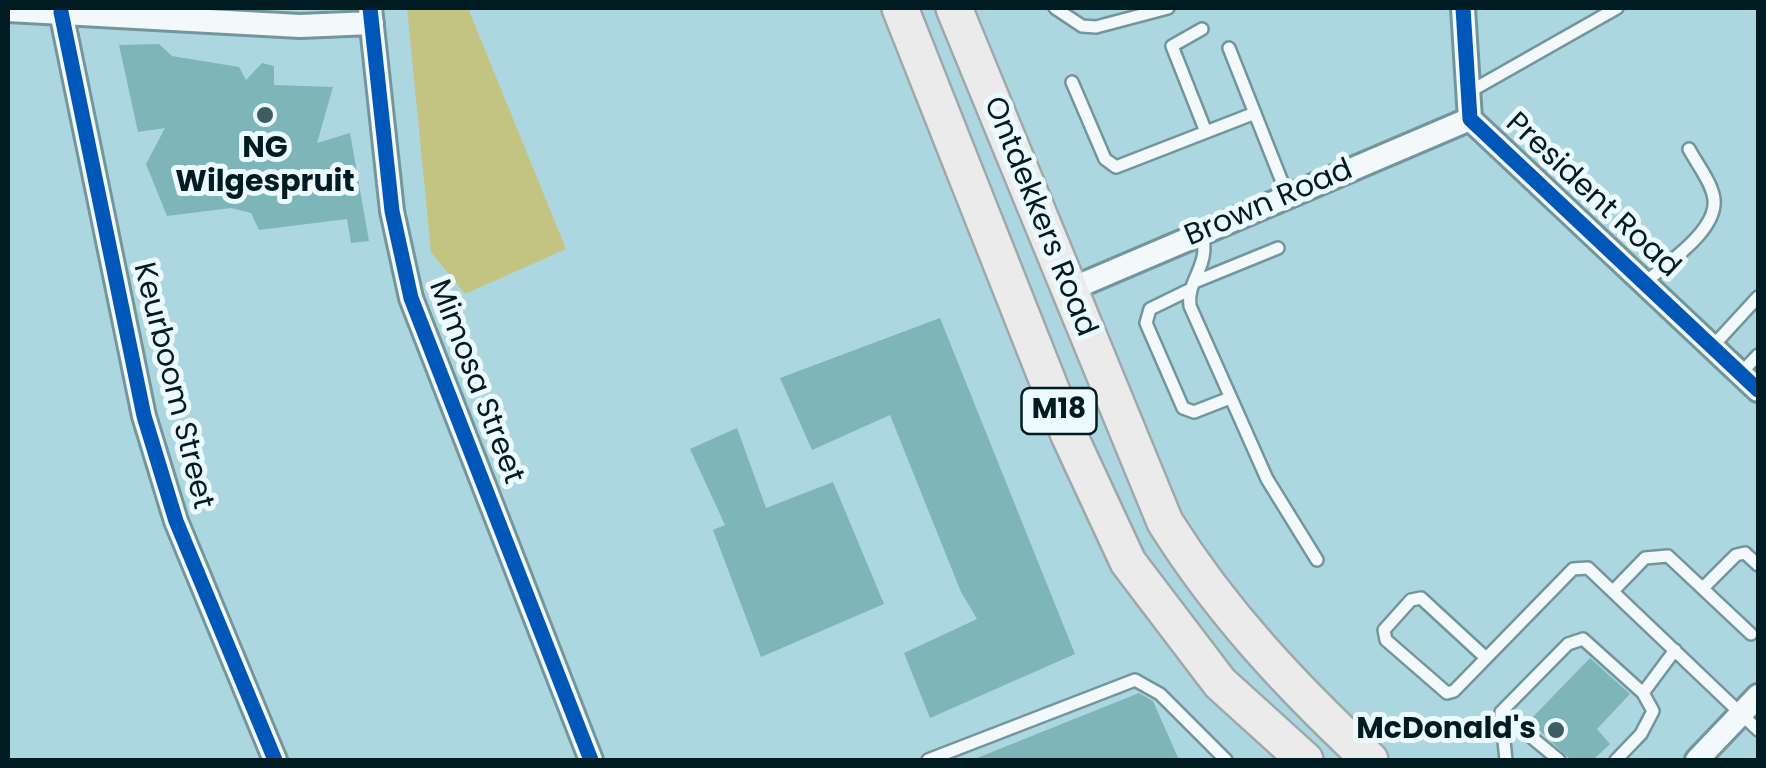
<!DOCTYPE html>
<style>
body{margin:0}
#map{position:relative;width:1766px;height:768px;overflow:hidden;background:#acd7e0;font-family:Poppins,sans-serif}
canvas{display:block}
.frame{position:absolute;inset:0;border:10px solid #001c22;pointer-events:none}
</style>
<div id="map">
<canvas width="1766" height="768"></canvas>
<div class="frame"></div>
</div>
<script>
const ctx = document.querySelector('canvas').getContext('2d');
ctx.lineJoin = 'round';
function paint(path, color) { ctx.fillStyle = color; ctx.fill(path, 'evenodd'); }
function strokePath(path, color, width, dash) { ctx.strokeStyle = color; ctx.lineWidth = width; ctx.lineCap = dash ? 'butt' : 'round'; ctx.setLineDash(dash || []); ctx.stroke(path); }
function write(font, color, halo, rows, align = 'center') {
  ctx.font = font + ' Poppins,sans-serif'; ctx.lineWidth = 10; ctx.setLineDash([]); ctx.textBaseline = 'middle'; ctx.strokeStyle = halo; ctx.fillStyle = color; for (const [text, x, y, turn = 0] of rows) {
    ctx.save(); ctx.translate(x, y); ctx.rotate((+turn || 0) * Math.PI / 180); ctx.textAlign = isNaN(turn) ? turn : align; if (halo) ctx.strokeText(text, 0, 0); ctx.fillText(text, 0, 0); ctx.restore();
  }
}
paint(new Path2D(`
 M407 8H468L566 249 465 294 431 252Z`), '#c4c482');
paint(new Path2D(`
 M159 44 172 56 239 67 246 80 262 63 274 66V85L333 87 317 143 350 133 369 241 351 243 347 219 259 230 251 213 231 208 167 216 146 164 165 128 138 132 119 45Z
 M940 318 1075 654 930 718 904 653 977 619 961 592 890 415 812 450 780 378Z
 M737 428 766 508 833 482 884 604 761 657 713 530 725 525 690 449Z
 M1590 658 1630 694 1597 729 1610 744 1593 760H1571L1529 721Z
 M1139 693 1153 701 1179 760H972Z`), '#7db5b9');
const lane = new Path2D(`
 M1055 8 1082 26 1096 27 1168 8
 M1202 29 1172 46 1206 132
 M1229 48 1288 197
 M1072 82 1105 159 1116 167 1255 113
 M1469 92 1617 8
 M1202 233C1211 267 1186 280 1190 306L1267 479 1317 560
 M1197 281 1278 248
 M1645 283C1665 264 1718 231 1714 199 1712 183 1697 164 1689 149
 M1191 289 1150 309 1146 323 1183 408 1194 412 1230 398
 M1712 347 1758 297
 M1741 373 1758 355
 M1703 588 1736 555 1745 553 1758 565
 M1614 590 1645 558 1668 556 1751 634
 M1486 658 1421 598 1411 600 1384 630 1386 640 1447 693 1454 691 1573 569 1588 568 1758 730
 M1643 693 1675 650
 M1501 712 1506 760
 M928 760 1135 680 1160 694 1226 760
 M1559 760 1501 712 1568 644 1583 639 1643 693 1653 711 1641 734 1616 760`);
const street = new Path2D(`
 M370 8 392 211 411 298 591 760
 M1463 8 1470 119 1758 390
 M8 10 300 26 372 23
 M61 12 144 416 176 521 275 760
 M1069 290 1470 119
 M1697 760 1758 696`);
const primary = new Path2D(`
 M900 8 1069 435 1128 562 1220 683 1305 760
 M954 8 1165 522C1222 613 1292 687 1370 760`);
strokePath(lane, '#73969d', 16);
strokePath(street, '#73969d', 28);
strokePath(primary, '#9ea8ab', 40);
strokePath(lane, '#f3f9fa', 11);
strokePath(street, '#f3f9fa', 22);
strokePath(primary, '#ebebeb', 35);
strokePath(new Path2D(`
 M370 8 392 211 411 298 591 760
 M1463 8 1470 119 1758 390
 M61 12 144 416 176 521 275 760`), '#0057b8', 15);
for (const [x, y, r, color] of [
 [265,115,10,"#3c5d64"],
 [1556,730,10,"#3c5d64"]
]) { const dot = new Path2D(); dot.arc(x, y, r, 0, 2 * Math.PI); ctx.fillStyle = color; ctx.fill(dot); strokePath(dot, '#ecfafe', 4); }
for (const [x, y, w] of [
 [1059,411,75]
]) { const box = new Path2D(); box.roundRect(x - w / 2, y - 23, w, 46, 8); ctx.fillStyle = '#ecfafe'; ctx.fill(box); strokePath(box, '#001c22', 2.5); }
write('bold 28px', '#001c22', null, [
 ["M18",1059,411]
]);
write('bold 30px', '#001c22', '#ecfafe', [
 ["NG",265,149],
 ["Wilgespruit",265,183],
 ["McDonald's",1536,730,"right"]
]);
write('30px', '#001c22', '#ecfafe', [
 ["President Road",1592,196,43],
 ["Brown Road",1269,204,-23],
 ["Ontdekkers Road",1039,217,68],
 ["Mimosa Street",475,382,69],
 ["Keurboom Street",172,386,76]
]);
</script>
